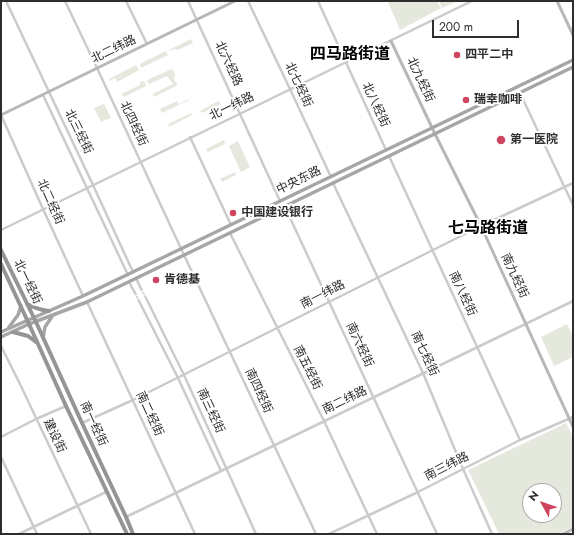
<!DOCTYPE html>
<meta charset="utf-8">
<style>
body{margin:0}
#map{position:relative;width:574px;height:535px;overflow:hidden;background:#fff;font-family:Jost,sans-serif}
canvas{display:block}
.frame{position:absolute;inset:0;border:2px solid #2e2e2e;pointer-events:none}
.north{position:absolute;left:522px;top:483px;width:40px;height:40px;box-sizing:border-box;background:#fff;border:1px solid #ababab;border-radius:50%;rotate:310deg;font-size:11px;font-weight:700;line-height:16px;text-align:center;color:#2e2e2e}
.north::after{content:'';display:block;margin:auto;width:14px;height:18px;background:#cf4560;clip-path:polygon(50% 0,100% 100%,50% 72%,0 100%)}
.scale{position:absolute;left:432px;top:20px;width:87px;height:18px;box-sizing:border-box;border:2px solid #2e2e2e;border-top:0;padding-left:5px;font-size:12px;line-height:14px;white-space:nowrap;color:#2e2e2e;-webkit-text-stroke:3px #fff;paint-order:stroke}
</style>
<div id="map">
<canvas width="574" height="535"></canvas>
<div class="frame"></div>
<div class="north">N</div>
<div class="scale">200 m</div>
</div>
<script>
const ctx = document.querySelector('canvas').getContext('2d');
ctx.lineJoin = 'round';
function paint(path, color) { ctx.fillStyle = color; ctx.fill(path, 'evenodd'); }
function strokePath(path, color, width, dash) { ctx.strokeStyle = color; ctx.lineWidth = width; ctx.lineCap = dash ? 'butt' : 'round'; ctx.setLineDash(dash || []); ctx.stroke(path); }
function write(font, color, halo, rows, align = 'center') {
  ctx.font = font + ' Jost,"Noto Sans SC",sans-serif'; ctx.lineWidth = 4; ctx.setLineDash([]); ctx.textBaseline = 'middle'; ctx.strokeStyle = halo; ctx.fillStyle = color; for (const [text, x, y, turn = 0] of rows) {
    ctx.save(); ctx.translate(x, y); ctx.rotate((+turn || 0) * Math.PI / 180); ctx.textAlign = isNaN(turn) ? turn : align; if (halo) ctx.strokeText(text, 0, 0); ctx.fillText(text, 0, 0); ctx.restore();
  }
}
paint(new Path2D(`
 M389 1H437L441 8 400 30 388 2Z
 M439 1H458L442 8Z
 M191 39 193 43 178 50 176 49 169 51V50Z
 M166 51 168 55 141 68 140 64Z
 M136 65 139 70 117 82 115 78 110 81 109 79Z
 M172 69 175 74 174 80 178 85 154 97 153 94 173 84 167 76 149 84 147 81 149 79Z
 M144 81 146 86 124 97 121 94 140 85V82Z
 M188 99 189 100 162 113 160 109 177 101 179 104Z
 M218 101 221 104 202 113 200 111Z
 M104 104 111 118 101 122 94 108Z
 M191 113 192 115 169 127 168 124Z
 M224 140 225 144 208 152 206 149Z
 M238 141 250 167 241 172 229 146Z
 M235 172 236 175 222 182 220 179Z
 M567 324 573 336V357L554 366 541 337Z
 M566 423 573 437V527L558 534H499L468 470ZM530 491H554V515H530Z`), '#e5e9dd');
strokePath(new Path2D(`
 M141 289 146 298
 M135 293 139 301`), '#d5d5d5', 2.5, [2.5, 1]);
strokePath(new Path2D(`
 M6 1 93 185 133 272
 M65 1 97 68 184 255 316 534
 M126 1 147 44
 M188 1 280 201
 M248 1 290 89 331 177
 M318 1 386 150
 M520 93 573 205
 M43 95 128 275
 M1 115 43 209 83 296
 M190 137 231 225
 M389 156 520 440
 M333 183 423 373 463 469 492 534
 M285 207 437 534
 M1 230 472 1
 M230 233 324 421 377 534
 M136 278 141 289
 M129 282 135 293
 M146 298 184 375 256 534
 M139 301 178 378 221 471
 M87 302 195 534
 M1 346 20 384 91 534
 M82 423 133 400 481 226 573 183
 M1 437 36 419 66 406
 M1 457 37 534
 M126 517 573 301
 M19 534 106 492
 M329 534 418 492 520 440 573 417`), '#cbcbcb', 2.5);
strokePath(new Path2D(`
 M557 1 573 35
 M391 41 435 134 481 226 573 427
 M1 115 235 1
 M563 534 573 529`), '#b8b8b8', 3);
strokePath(new Path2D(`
 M9 327 18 315 21 306
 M1 332 83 296 573 60
 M1 337 29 324 87 302 573 67
 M43 338 45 327 53 315`), '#a6a6a6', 3.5);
strokePath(new Path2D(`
 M1 250 36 322 82 423 126 517 133 534
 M1 264 29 324 66 406 127 534
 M27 304C34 308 41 310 49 311
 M13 332 28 336 36 342`), '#959595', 4);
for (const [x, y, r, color] of [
 [457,55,4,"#cf4560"],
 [466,100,4,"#cf4560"],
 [501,140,5,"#cf4560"],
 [233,213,4,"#cf4560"],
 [156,280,4,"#cf4560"]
]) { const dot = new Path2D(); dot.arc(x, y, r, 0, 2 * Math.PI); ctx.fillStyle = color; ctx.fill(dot); strokePath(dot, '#fff', 1.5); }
write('12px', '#2e2e2e', '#fff', [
 ["北二纬路",114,50,-26],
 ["北六经路",228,64,65],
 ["北九经街",420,80,65],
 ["北七经街",298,85,65],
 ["北八经街",375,105,65],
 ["北一纬路",232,107,-26],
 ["北四经街",133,124,65],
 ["北三经街",78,132,64],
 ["中央东路",299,181,-26],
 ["北二经街",50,202,66],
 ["南九经街",514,276,65],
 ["北一经街",27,282,64],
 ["南八经街",462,294,65],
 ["南一纬路",323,295,-27],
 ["南六经街",359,345,65],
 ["南七经街",424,354,65],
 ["南五经街",307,368,63],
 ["南四经街",258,391,65],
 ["南二纬路",345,401,-26],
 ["南三经街",210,411,65],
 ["南二经街",149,414,65],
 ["南一经街",93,424,65],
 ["建设街",54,436,65],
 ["南三纬路",447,467,-27]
]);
write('bold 12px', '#2e2e2e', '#fff', [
 ["四平二中",465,55],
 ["瑞幸咖啡",474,100],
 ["第一医院",510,140],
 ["中国建设银行",241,213],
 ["肯德基",164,280]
], 'left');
write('bold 16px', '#000', '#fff', [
 ["四马路街道",350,55],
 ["七马路街道",488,229]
]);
</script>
